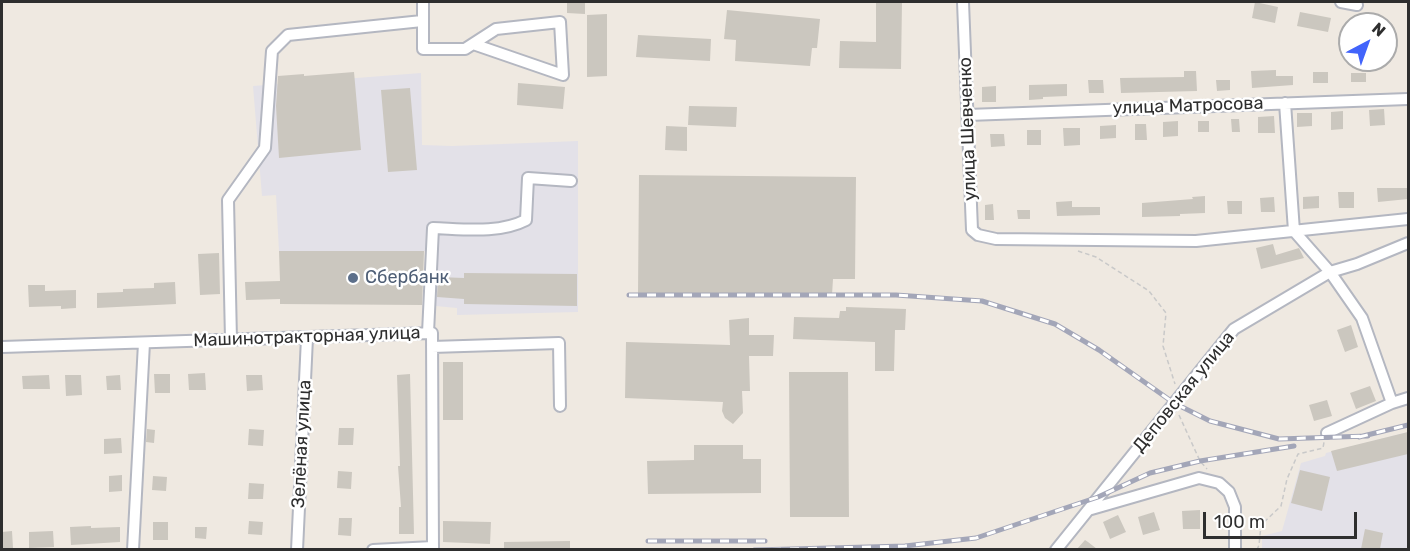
<!DOCTYPE html>
<meta charset="utf-8">
<style>
body{margin:0}
#map{position:relative;width:1410px;height:551px;overflow:hidden;background:#efe9e1;font-family:Rubik,sans-serif}
canvas{display:block}
.frame{position:absolute;inset:0;border:3px solid #2e2e2e;pointer-events:none}
.north{position:absolute;left:1338px;top:12px;width:60px;height:60px;box-sizing:border-box;background:#fff;border:2px solid #ababab;border-radius:50%;rotate:41deg;font-size:16px;font-weight:700;line-height:24px;text-align:center;color:#2e2e2e}
.north::after{content:'';display:block;margin:auto;width:21px;height:27px;background:#4264fb;clip-path:polygon(50% 0,100% 100%,50% 72%,0 100%)}
.scale{position:absolute;left:1203px;top:512px;width:154px;height:27px;box-sizing:border-box;border:3px solid #2e2e2e;border-top:0;padding-left:8px;font-size:18px;line-height:21px;white-space:nowrap;color:#2e2e2e;-webkit-text-stroke:4px #fff;paint-order:stroke}
</style>
<div id="map">
<canvas width="1410" height="551"></canvas>
<div class="frame"></div>
<div class="north">N</div>
<div class="scale">100 m</div>
</div>
<script>
const ctx = document.querySelector('canvas').getContext('2d');
ctx.lineJoin = 'round';
function paint(path, color) { ctx.fillStyle = color; ctx.fill(path, 'evenodd'); }
function strokePath(path, color, width, dash) { ctx.strokeStyle = color; ctx.lineWidth = width; ctx.lineCap = dash ? 'butt' : 'round'; ctx.setLineDash(dash || []); ctx.stroke(path); }
function write(font, color, halo, rows, align = 'center') {
  ctx.font = font + ' Rubik,sans-serif'; ctx.lineWidth = 5; ctx.setLineDash([]); ctx.textBaseline = 'middle'; ctx.strokeStyle = halo; ctx.fillStyle = color; for (const [text, x, y, turn = 0] of rows) {
    ctx.save(); ctx.translate(x, y); ctx.rotate((+turn || 0) * Math.PI / 180); ctx.textAlign = isNaN(turn) ? turn : align; if (halo) ctx.strokeText(text, 0, 0); ctx.fillText(text, 0, 0); ctx.restore();
  }
}
paint(new Path2D(`
 M421 73 422 145 452 146 578 141V312L457 315V308L425 305 427 251H279L276 195 262 196 253 86Z
 M1408 432V549L1262 550V536L1282 531 1301 463 1325 456 1326 453Z`), '#e3e1e8');
paint(new Path2D(`
 M567 2H585V14L567 13Z
 M876 2H902L901 69 839 68 840 41 876 42Z
 M1255 2 1278 7 1275 23 1252 18Z
 M727 10 820 19 817 48H812L810 66 735 61 736 40 724 39Z
 M1300 12 1331 18 1328 32 1297 26Z
 M607 14V76L587 77V15Z
 M638 35 711 39 710 61 636 57Z
 M1276 70V76H1293V85L1252 88 1251 71Z
 M1184 71H1196L1197 91 1121 93 1120 78 1184 77Z
 M354 72 361 150 279 158 276 106 278 76 304 74V76Z
 M1313 72H1328V83H1313Z
 M1351 73H1366V82H1351Z
 M1088 80H1103L1104 93H1089Z
 M1216 80H1230V90L1217 91Z
 M518 83 565 87 563 109 517 105Z
 M1067 84V96L1043 97V99L1029 100V85Z
 M996 86V102H982V87Z
 M410 88 417 170 388 172 381 90Z
 M689 106 737 107 736 127 688 125Z
 M1384 109 1385 125 1370 126 1369 110Z
 M1343 111V129L1331 130V112Z
 M1297 113H1312V126L1297 127Z
 M1274 116 1275 133H1258V117Z
 M1231 119H1239L1240 132H1232Z
 M1178 121V136L1163 137V122Z
 M1198 121H1209V132H1198Z
 M1135 124H1146L1147 140H1135Z
 M1116 125V138L1100 139V126Z
 M666 126 687 127V151L665 150Z
 M1063 128H1080V145L1064 146Z
 M1027 130H1041V145H1027Z
 M990 134H1004L1005 146 991 147Z
 M639 175 856 177 855 279H833L832 295 638 293Z
 M1377 188H1408V199L1378 202Z
 M1338 192H1354V208H1339Z
 M1205 196V213L1180 214V216L1142 217V203L1193 199 1192 197Z
 M1319 196V208L1303 209V197Z
 M1274 197 1275 212H1261L1260 198Z
 M1072 201V207H1100V215L1057 216 1056 202Z
 M1227 201H1242V214H1228Z
 M993 204 994 220H985V205Z
 M1017 210H1030V219H1018Z
 M1273 244 1276 255 1299 248 1304 258 1261 269 1256 248Z
 M279 251H424L422 305 280 304V299L246 300 245 282 280 281Z
 M219 253 220 294 200 295 198 254Z
 M464 273 577 274V306L464 304V299L437 297 438 277 464 278Z
 M175 282 176 304 97 308V293L123 292V289L154 288V283Z
 M28 285H45V291L76 290V308L61 309V306L29 307Z
 M846 307 906 309 905 330H895L894 371H875V342L793 339 794 317 839 318 840 311H846Z
 M749 318V335H774L773 356H749L750 391H742L743 413 733 424 725 418 722 411 723 402 625 398 626 342 730 345 729 320Z
 M1351 325 1358 347 1345 352 1337 330Z
 M443 362H463V420H443Z
 M789 372H848L849 517H790Z
 M205 373 206 390H189L188 374Z
 M154 374H170V393H155Z
 M410 374 414 534H399V507H401L398 466H400L397 375Z
 M49 375 50 389H23L22 376Z
 M65 375H81L82 395 66 396Z
 M120 375 121 390H107L106 376Z
 M246 375H262L263 390 247 391Z
 M1370 386 1376 401 1356 409 1350 393Z
 M1327 400 1332 416 1314 421 1309 405Z
 M339 428H354L353 445H338Z
 M147 429 155 430 154 443 146 442Z
 M249 429 264 430 263 446 248 445Z
 M1408 432V454L1337 471 1331 451Z
 M121 438 122 453 104 454V439Z
 M694 445H743V459H761V493L648 494 647 461 694 460Z
 M1300 470 1330 477 1322 511 1291 503Z
 M338 471 352 472 351 489 337 488Z
 M122 475V491L109 492V476Z
 M153 476 167 477 166 491 152 490Z
 M249 483 264 484 263 499H248Z
 M1200 510V529H1183L1182 511Z
 M1154 512 1160 530 1143 535 1138 517Z
 M1118 515 1126 532 1110 539 1103 522Z
 M339 518H352L351 536 338 535Z
 M249 521 263 522 262 535 248 534Z
 M443 521 491 522 490 544 443 542Z
 M153 522H168V540H153Z
 M91 526V528L120 527V542L71 545 70 527Z
 M195 527H207L206 539 195 538Z
 M1365 529 1383 533 1380 549H1361Z
 M12 531 13 548 2 549V532Z
 M53 531 54 547 29 548V532Z
 M1085 540 1088 542 1097 549H1077Z
 M570 541V549H504V542Z`), '#cbc7bf');
const minor = new Path2D(`
 M423 2V49H465L496 29 560 22 563 75 473 44
 M963 2 972 230 978 235 996 239 1196 241 1408 219
 M1341 2 1357 5
 M1285 103 1294 231 1330 272 1362 318 1392 403 1327 433
 M968 115 1408 99
 M428 333 433 228C463 229 499 234 526 220L528 178 571 181
 M231 340 228 200 265 148 272 51 288 35 422 21
 M2 347 432 333 433 550
 M432 347 559 343 560 406
 M1392 403 1408 398
 M1088 510 1199 478 1219 483 1229 492 1235 507V550
 M133 550 144 343
 M297 550 307 338
 M373 550 433 547
 M1056 550 1234 329 1330 272 1357 264 1408 243`);
strokePath(minor, '#b4b7c1', 14);
strokePath(new Path2D(`
 M1078 251 1096 257 1149 291 1166 313 1163 346 1175 384
 M1179 415 1200 461 1207 469
 M1257 550 1259 545 1261 525 1281 506 1287 479 1298 454 1323 448 1324 442`), '#c9c9c9', 1.5, [4.5, 3]);
strokePath(minor, '#fff', 10);
const rail = new Path2D(`
 M629 295H896L982 301 1055 324 1099 350 1174 403 1210 421 1279 439 1368 436
 M1359 437 1408 425
 M648 541H765
 M754 550 905 546 976 538 1098 497 1150 473 1200 461 1294 446`);
strokePath(rail, '#a3a6b8', 5);
strokePath(rail, '#fff', 3, [9]);
for (const [x, y, r, color] of [
 [353,278,6,"#5c6f8a"]
]) { const dot = new Path2D(); dot.arc(x, y, r, 0, 2 * Math.PI); ctx.fillStyle = color; ctx.fill(dot); strokePath(dot, '#fff', 2); }
write('18px', '#2e2e2e', '#fff', [
 ["улица Матросова",1188,106,-2],
 ["улица Шевченко",968,129,-92],
 ["Машинотракторная улица",307,337,-2],
 ["Деповская улица",1184,392,-51],
 ["Зелёная улица",302,444,-87]
]);
write('18px', '#4e5e75', '#fff', [
 ["Сбербанк",365,278]
], 'left');
</script>
